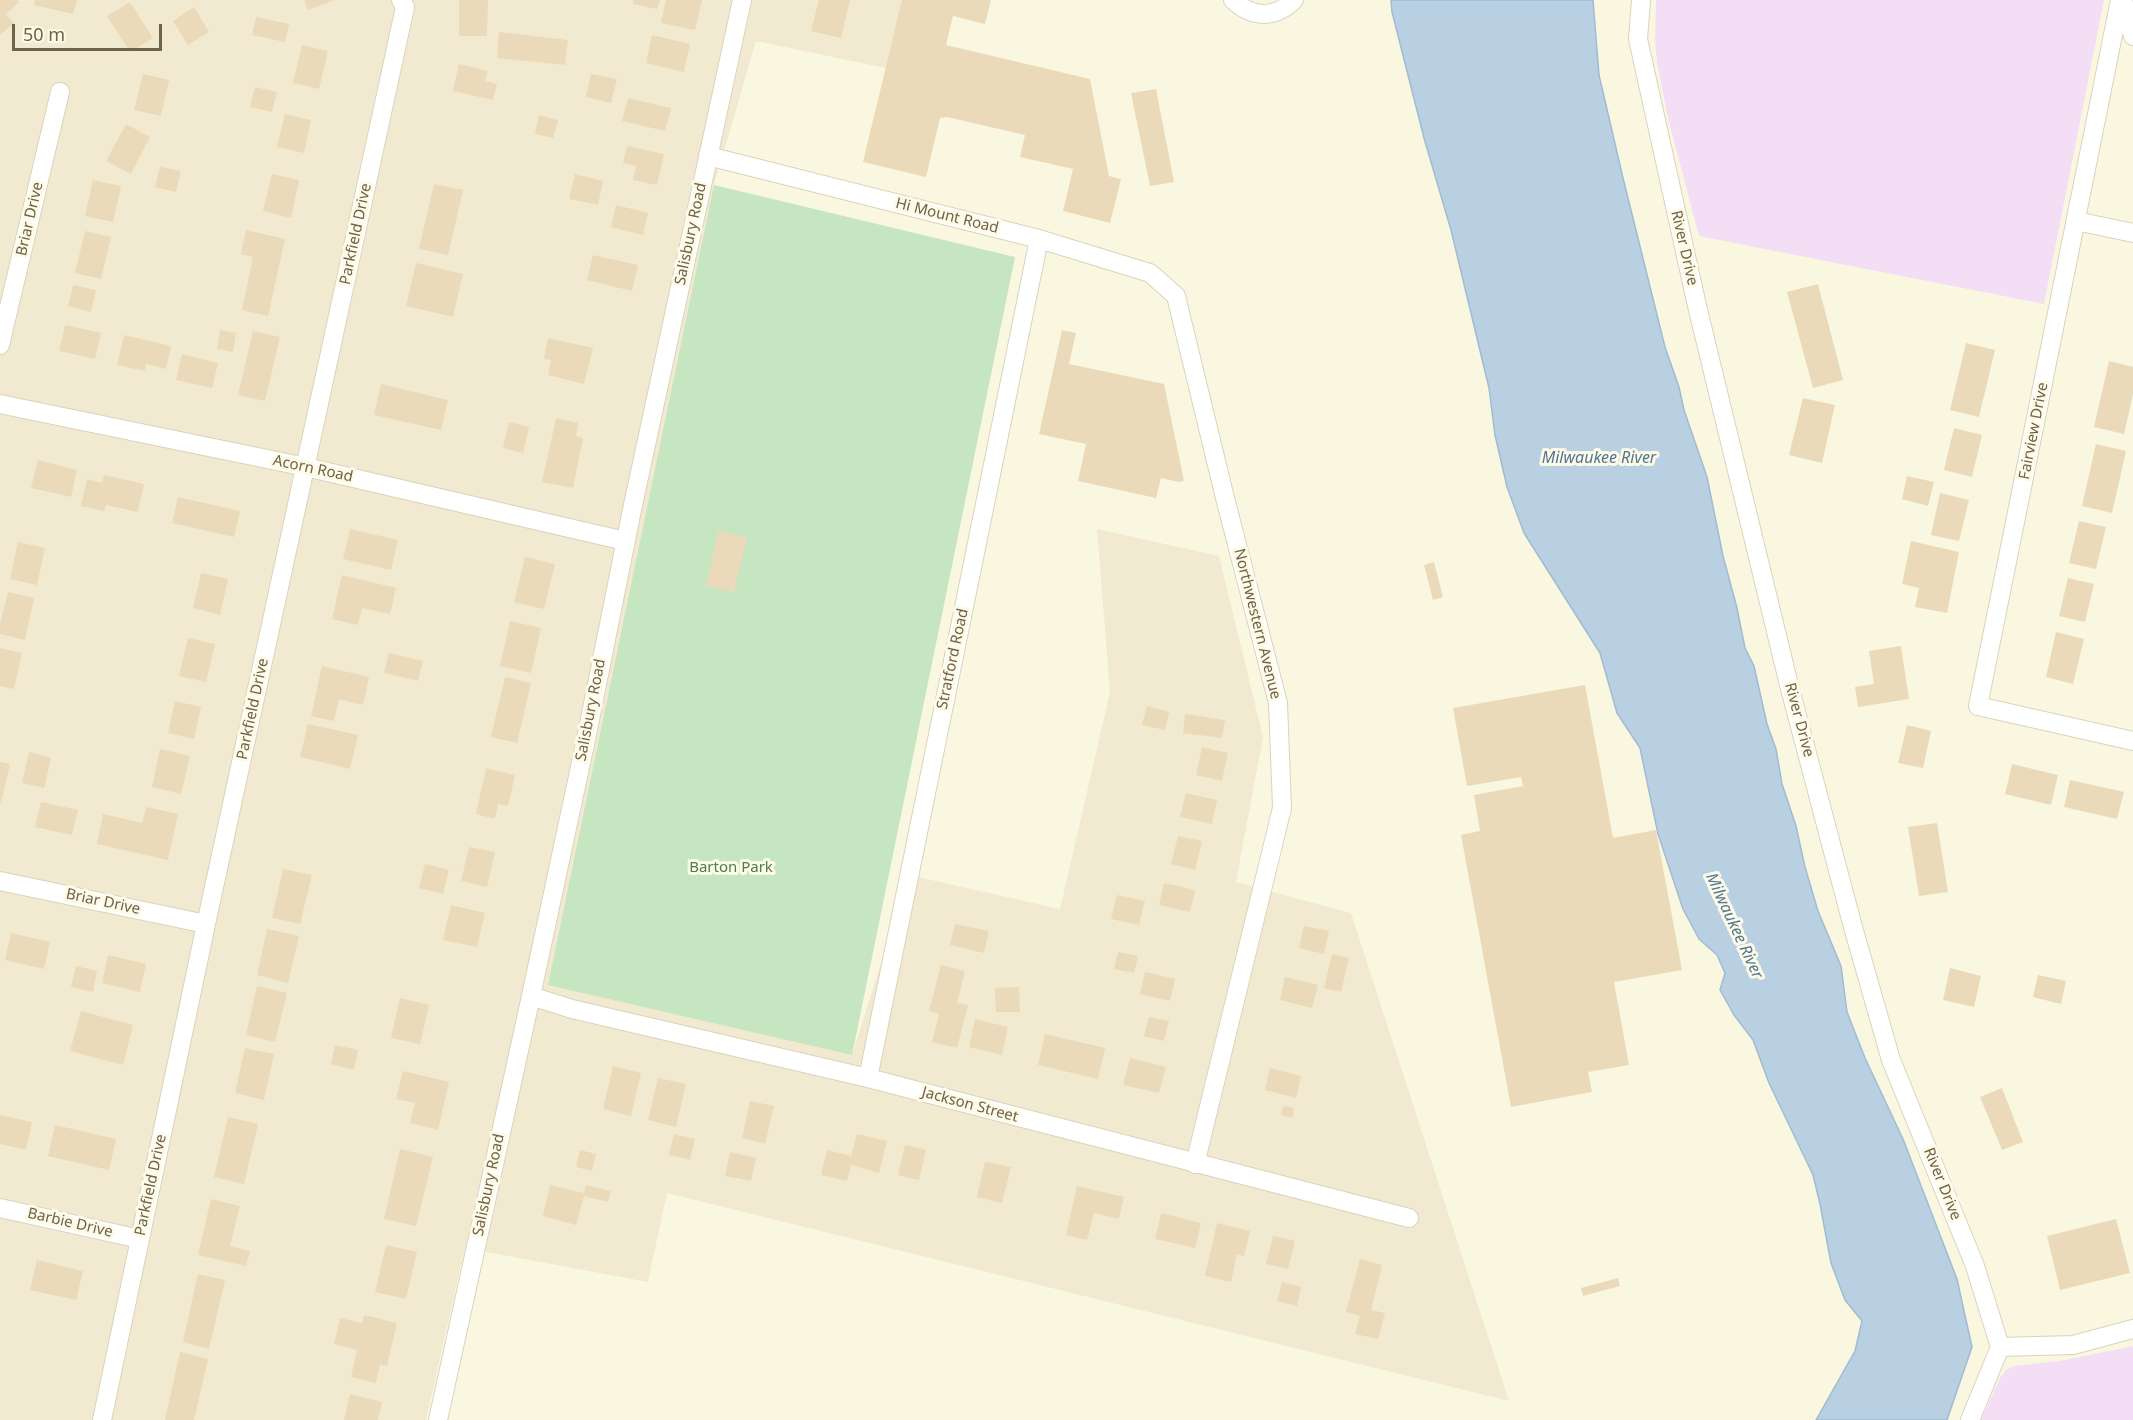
<!DOCTYPE html>
<style>
body{margin:0}
#map{position:relative;width:2133px;height:1420px;overflow:hidden;background:#faf7e1;font-family:"Noto Sans",sans-serif}
canvas{display:block}
.scale{position:absolute;left:12px;top:24px;width:150px;height:27px;box-sizing:border-box;border:3px solid #6f614a;border-top:0;padding-left:8px;font-size:18px;line-height:21px;white-space:nowrap;color:#6f614a;-webkit-text-stroke:4px #fdfae7;paint-order:stroke}
</style>
<div id="map">
<canvas width="2133" height="1420"></canvas>
<div class="scale">50 m</div>
</div>
<script>
const ctx = document.querySelector('canvas').getContext('2d');
ctx.lineJoin = 'round';
function paint(path, color) { ctx.fillStyle = color; ctx.fill(path, 'evenodd'); }
function strokePath(path, color, width, dash) { ctx.strokeStyle = color; ctx.lineWidth = width; ctx.lineCap = dash ? 'butt' : 'round'; ctx.setLineDash(dash || []); ctx.stroke(path); }
function write(font, color, halo, rows, align = 'center') {
  ctx.font = font + ' "Noto Sans",sans-serif'; ctx.lineWidth = 6; ctx.setLineDash([]); ctx.textBaseline = 'middle'; ctx.strokeStyle = halo; ctx.fillStyle = color; for (const [text, x, y, turn = 0] of rows) {
    ctx.save(); ctx.translate(x, y); ctx.rotate((+turn || 0) * Math.PI / 180); ctx.textAlign = isNaN(turn) ? turn : align; if (halo) ctx.strokeText(text, 0, 0); ctx.fillText(text, 0, 0); ctx.restore();
  }
}
paint(new Path2D(`
 M0 0H903L890 69 756 41 714 185 852 1055 909 875 1060 909 1110 692 1097 529 1219 556 1263 737 1236 882 1351 913 1509 1401 667 1193 648 1282 465 1248 426 1420H0Z`), '#f1ead0');
paint(new Path2D(`
 M1656 0H2104L2044 304 1699 236 1668 118 1657 63 1655 40Z
 M2133 1346V1420H1981L2000 1378 2006 1370 2015 1366 2060 1361Z`), '#f3def6');
paint(new Path2D(`
 M714 185 1015 257 852 1055 548 985Z`), '#c6e5c1');
const water = new Path2D(`
 M1391 0H1593L1599 75 1623 178 1665 347 1679 387 1684 410 1707 477 1723 556 1737 608 1745 648 1754 666 1767 724 1776 749 1782 784 1796 826 1805 867 1818 911 1841 966 1847 1012 1865 1058 1903 1139 1957 1279 1972 1347 1947 1420H1816L1855 1351 1862 1321 1845 1300 1831 1263 1820 1204 1813 1175 1769 1083 1753 1040 1734 1015 1720 990 1725 973 1717 955 1699 939 1683 909 1658 834 1640 748 1617 713 1600 653 1524 533 1507 487 1495 435 1489 388 1451 230 1424 138 1392 12Z`);
paint(water, '#b8d0e1');
strokePath(water, '#9fbcd2', 1.5);
paint(new Path2D(`
 M0 0H17L19 2 6 14 14 23 0 35Z
 M35 0H77L73 14 34 5Z
 M304 0H334L308 10Z
 M459 0H488L487 36H459Z
 M634 0H660L657 9 633 4Z
 M666 0H702L695 30 661 23Z
 M819 0H850L841 38 811 31Z
 M902 0H991L985 24 953 16 946 45 1090 79 1109 176 1121 179 1110 223 1063 211 1073 169 1020 157 1025 135 947 117 940 118 926 177 863 162Z
 M130 2 153 38 130 52 107 16Z
 M194 7 209 32 188 45 173 21Z
 M256 17 289 24 285 42 252 35Z
 M499 32 568 40 565 65 497 58Z
 M652 35 690 44 684 72 646 63Z
 M302 45 328 51 319 89 293 83Z
 M459 64 488 71 485 81 497 84 493 100 453 91Z
 M143 74 169 80 161 116 134 110Z
 M591 74 617 79 611 103 586 97Z
 M255 87 277 92 272 112 250 107Z
 M1156 89 1174 182 1150 186 1131 93Z
 M628 98 671 108 665 131 622 121Z
 M285 114 311 120 304 153 277 147Z
 M539 115 558 120 553 138 535 134Z
 M126 124 150 137 131 174 106 161Z
 M627 146 664 154 657 185 633 180 636 166 623 163Z
 M160 167 181 171 176 192 155 187Z
 M272 174 299 180 291 218 263 211Z
 M575 174 603 181 598 205 569 199Z
 M93 180 121 186 113 222 85 216Z
 M434 184 463 190 448 255 419 249Z
 M616 205 648 213 643 235 611 227Z
 M246 230 285 239 268 316 242 310 253 257 241 254Z
 M85 231 111 237 101 279 75 273Z
 M593 255 638 265 632 291 587 280Z
 M416 263 463 274 453 317 406 306Z
 M1818 284 1843 380 1813 388 1787 292Z
 M73 285 96 290 91 312 68 306Z
 M65 325 101 333 95 359 59 351Z
 M220 330 236 333 233 352 217 349Z
 M1062 330 1076 333 1069 364 1164 384 1184 481 1179 482 1161 478 1156 498 1078 481 1086 444 1039 434Z
 M253 331 280 337 265 401 238 395Z
 M124 335 171 346 166 369 146 364 145 371 117 365Z
 M548 338 593 348 584 384 548 375 551 360 544 359Z
 M1966 343 1995 350 1979 417 1950 410Z
 M182 354 218 363 212 388 176 380Z
 M2109 361 2133 367V394L2124 434 2094 427Z
 M381 384 448 400 441 430 374 415Z
 M1803 398 1835 405 1822 463 1789 455Z
 M556 418 578 423 576 436 583 438 573 488 542 482Z
 M509 422 529 427 523 453 503 448Z
 M1954 428 1982 435 1972 477 1944 470Z
 M2096 444 2126 451 2112 513 2082 506Z
 M38 460 77 470 71 497 31 488Z
 M104 475 144 484 138 512 106 505 104 511 81 506 87 479 102 483Z
 M1907 476 1934 482 1928 506 1902 499Z
 M1940 493 1969 500 1959 541 1931 535Z
 M178 497 240 511 234 537 172 523Z
 M2079 521 2106 527 2096 569 2069 563Z
 M350 529 398 540 391 570 343 559Z
 M718 531 747 538 734 592 706 586Z
 M1911 541 1959 552 1947 613 1915 607 1919 588 1902 584Z
 M18 542 45 548 37 585 10 579Z
 M525 557 555 564 544 609 514 602Z
 M1434 562 1443 597 1433 600 1424 565Z
 M201 573 228 579 220 615 193 608Z
 M342 575 396 588 390 614 362 608 358 625 332 619Z
 M2068 578 2094 584 2085 622 2059 616Z
 M8 592 34 598 25 640 0 634V625Z
 M510 621 541 628 531 673 500 666Z
 M2056 632 2084 639 2073 684 2046 677Z
 M188 638 215 644 206 682 179 676Z
 M1901 646 1909 699 1858 707 1855 687 1874 684 1869 651Z
 M0 648 22 653 14 689 0 686Z
 M389 653 423 661 418 681 384 673Z
 M322 666 369 677 363 705 339 699 334 721 311 716Z
 M505 677 531 683 517 743 491 737Z
 M1585 685 1613 838 1656 830 1682 970 1614 982 1629 1065 1588 1072 1592 1092 1511 1107 1461 835 1480 831 1474 795 1523 786 1521 777 1467 786 1453 708Z
 M175 701 201 707 194 739 168 733Z
 M1147 706 1169 712 1165 730 1142 725Z
 M1185 714 1225 720 1222 738 1183 733Z
 M308 724 358 735 350 769 300 757Z
 M1907 725 1931 731 1923 768 1898 763Z
 M1202 747 1228 753 1222 781 1196 775Z
 M160 749 190 756 181 794 152 787Z
 M29 752 51 758 44 788 22 783Z
 M0 762 10 764 1 803H0Z
 M2012 764 2058 775 2051 805 2005 794Z
 M486 768 515 775 508 806 498 804 495 819 476 814Z
 M2070 780 2124 792 2117 819 2064 807Z
 M1186 793 1217 800 1212 824 1180 817Z
 M41 802 78 810 72 835 35 827Z
 M146 807 178 814 168 860 97 844 103 814 142 823Z
 M1937 823 1948 892 1919 896 1908 827Z
 M1178 836 1202 841 1195 870 1171 864Z
 M469 847 495 852 487 887 461 881Z
 M425 864 449 870 443 894 419 888Z
 M283 869 312 875 300 924 272 918Z
 M1164 883 1195 890 1190 912 1159 905Z
 M1117 895 1145 901 1139 925 1111 919Z
 M451 905 485 913 477 947 443 940Z
 M955 924 989 931 984 953 950 945Z
 M1304 926 1329 931 1324 954 1299 948Z
 M267 929 299 936 288 983 257 975Z
 M11 933 50 942 44 969 5 960Z
 M1118 952 1138 956 1134 973 1114 969Z
 M1332 954 1349 958 1341 992 1324 988Z
 M108 955 146 964 140 992 102 983Z
 M941 965 965 971 957 1003 968 1005 957 1048 932 1042 939 1014 929 1011Z
 M76 966 97 971 93 992 71 987Z
 M1950 968 1981 976 1974 1007 1943 1000Z
 M1145 972 1175 979 1170 1001 1140 994Z
 M2038 975 2066 981 2061 1004 2033 997Z
 M1285 977 1318 985 1312 1008 1280 1000Z
 M257 986 287 993 275 1042 246 1035Z
 M1019 987 1020 1012H996L995 988Z
 M400 998 429 1005 420 1044 391 1038Z
 M81 1011 133 1025 123 1065 70 1051Z
 M1149 1017 1169 1021 1164 1041 1144 1036Z
 M975 1019 1008 1027 1002 1055 969 1047Z
 M1045 1034 1105 1048 1098 1079 1038 1065Z
 M335 1045 358 1050 354 1070 331 1064Z
 M245 1048 274 1054 264 1100 235 1093Z
 M1130 1058 1166 1067 1159 1093 1123 1085Z
 M613 1066 641 1073 631 1116 603 1109Z
 M1270 1068 1301 1076 1296 1098 1265 1090Z
 M403 1071 449 1082 438 1130 410 1123 415 1103 396 1099Z
 M658 1078 686 1084 676 1127 648 1120Z
 M2002 1088 2023 1142 2002 1150 1980 1097Z
 M750 1101 774 1106 765 1144 742 1138Z
 M1283 1106 1294 1108 1293 1118 1281 1115Z
 M0 1115 32 1122 26 1150 0 1144Z
 M228 1117 258 1124 244 1184 214 1177Z
 M55 1125 116 1139 109 1170 48 1156Z
 M674 1134 695 1139 690 1160 669 1155Z
 M857 1134 887 1141 879 1173 851 1165 847 1181 821 1175 827 1150 851 1156Z
 M905 1145 926 1150 919 1180 898 1175Z
 M400 1149 433 1157 416 1226 384 1219Z
 M580 1150 596 1154 592 1171 576 1167Z
 M730 1152 756 1158 751 1181 725 1176Z
 M985 1162 1011 1167 1002 1203 977 1197Z
 M550 1185 584 1193 586 1185 611 1191 608 1202 584 1196 576 1225 543 1216Z
 M1077 1186 1124 1197 1119 1219 1094 1213 1087 1240 1066 1235Z
 M211 1199 240 1206 230 1246 250 1251 246 1266 198 1255Z
 M1161 1213 1201 1223 1195 1248 1155 1239Z
 M2116 1219 2130 1273 2060 1290 2047 1236Z
 M1217 1223 1250 1231 1244 1256 1237 1254 1231 1282 1205 1276Z
 M1273 1236 1295 1241 1288 1269 1266 1264Z
 M386 1245 417 1252 406 1299 375 1292Z
 M1360 1259 1382 1265 1371 1310 1385 1313 1378 1339 1355 1334 1360 1316 1346 1312Z
 M37 1260 83 1271 76 1300 30 1290Z
 M198 1274 225 1280 209 1349 183 1342Z
 M1618 1278 1620 1286 1583 1296 1581 1288Z
 M1282 1282 1301 1287 1297 1306 1277 1301Z
 M364 1315 397 1323 387 1366 380 1364 376 1383 351 1377 357 1350 334 1344 340 1318 362 1323Z
 M180 1352 208 1359 194 1420H165Z
 M350 1394 382 1402 378 1420H344Z`), '#eadab9');
const minor = new Path2D(`
 M1233 0C1252 18 1275 19 1294 0
 M1641 0 1638 39 1698 310 1790 689 1853 927 1891 1060 1975 1266 2000 1347 1970 1420
 M2120 0 1978 706 2133 741
 M2123 0 2133 36
 M708 156 1039 239 1150 273 1176 296 1225 498 1278 703 1282 808 1195 1164
 M2076 221 2133 233
 M0 345 60 92
 M0 404 306 467 625 541
 M0 881 206 924
 M531 996 572 1009 868 1078 1409 1218
 M868 1078 1039 239
 M0 1208 140 1239
 M2000 1347 2073 1345 2133 1329
 M102 1420 206 924 405 7 401 0
 M438 1420 531 996 585 744 633 505 742 0`);
strokePath(minor, '#dad3bc', 20);
strokePath(minor, '#fff', 18);
write('15px', '#6f614a', '#fdfae7', [
 ["Hi Mount Road",947,216,14],
 ["Briar Drive",30,219,-77],
 ["Parkfield Drive",356,234,-78],
 ["Salisbury Road",691,234,-78],
 ["River Drive",1684,248,77],
 ["Fairview Drive",2034,431,-79],
 ["Acorn Road",313,469,12],
 ["Northwestern Avenue",1257,624,76],
 ["Stratford Road",953,659,-78],
 ["Parkfield Drive",253,709,-78],
 ["Salisbury Road",591,710,-79],
 ["River Drive",1799,720,75],
 ["Briar Drive",103,902,12],
 ["Jackson Street",970,1105,15],
 ["River Drive",1942,1184,68],
 ["Parkfield Drive",151,1185,-78],
 ["Salisbury Road",489,1185,-78],
 ["Barbie Drive",70,1223,13]
]);
write('15px', '#4b7f49', '#fdfae7', [
 ["Barton Park",731,868]
]);
write('italic 16px', '#507694', '#fdfae7', [
 ["Milwaukee River",1599,458],
 ["Milwaukee River",1734,926,65]
]);
</script>
